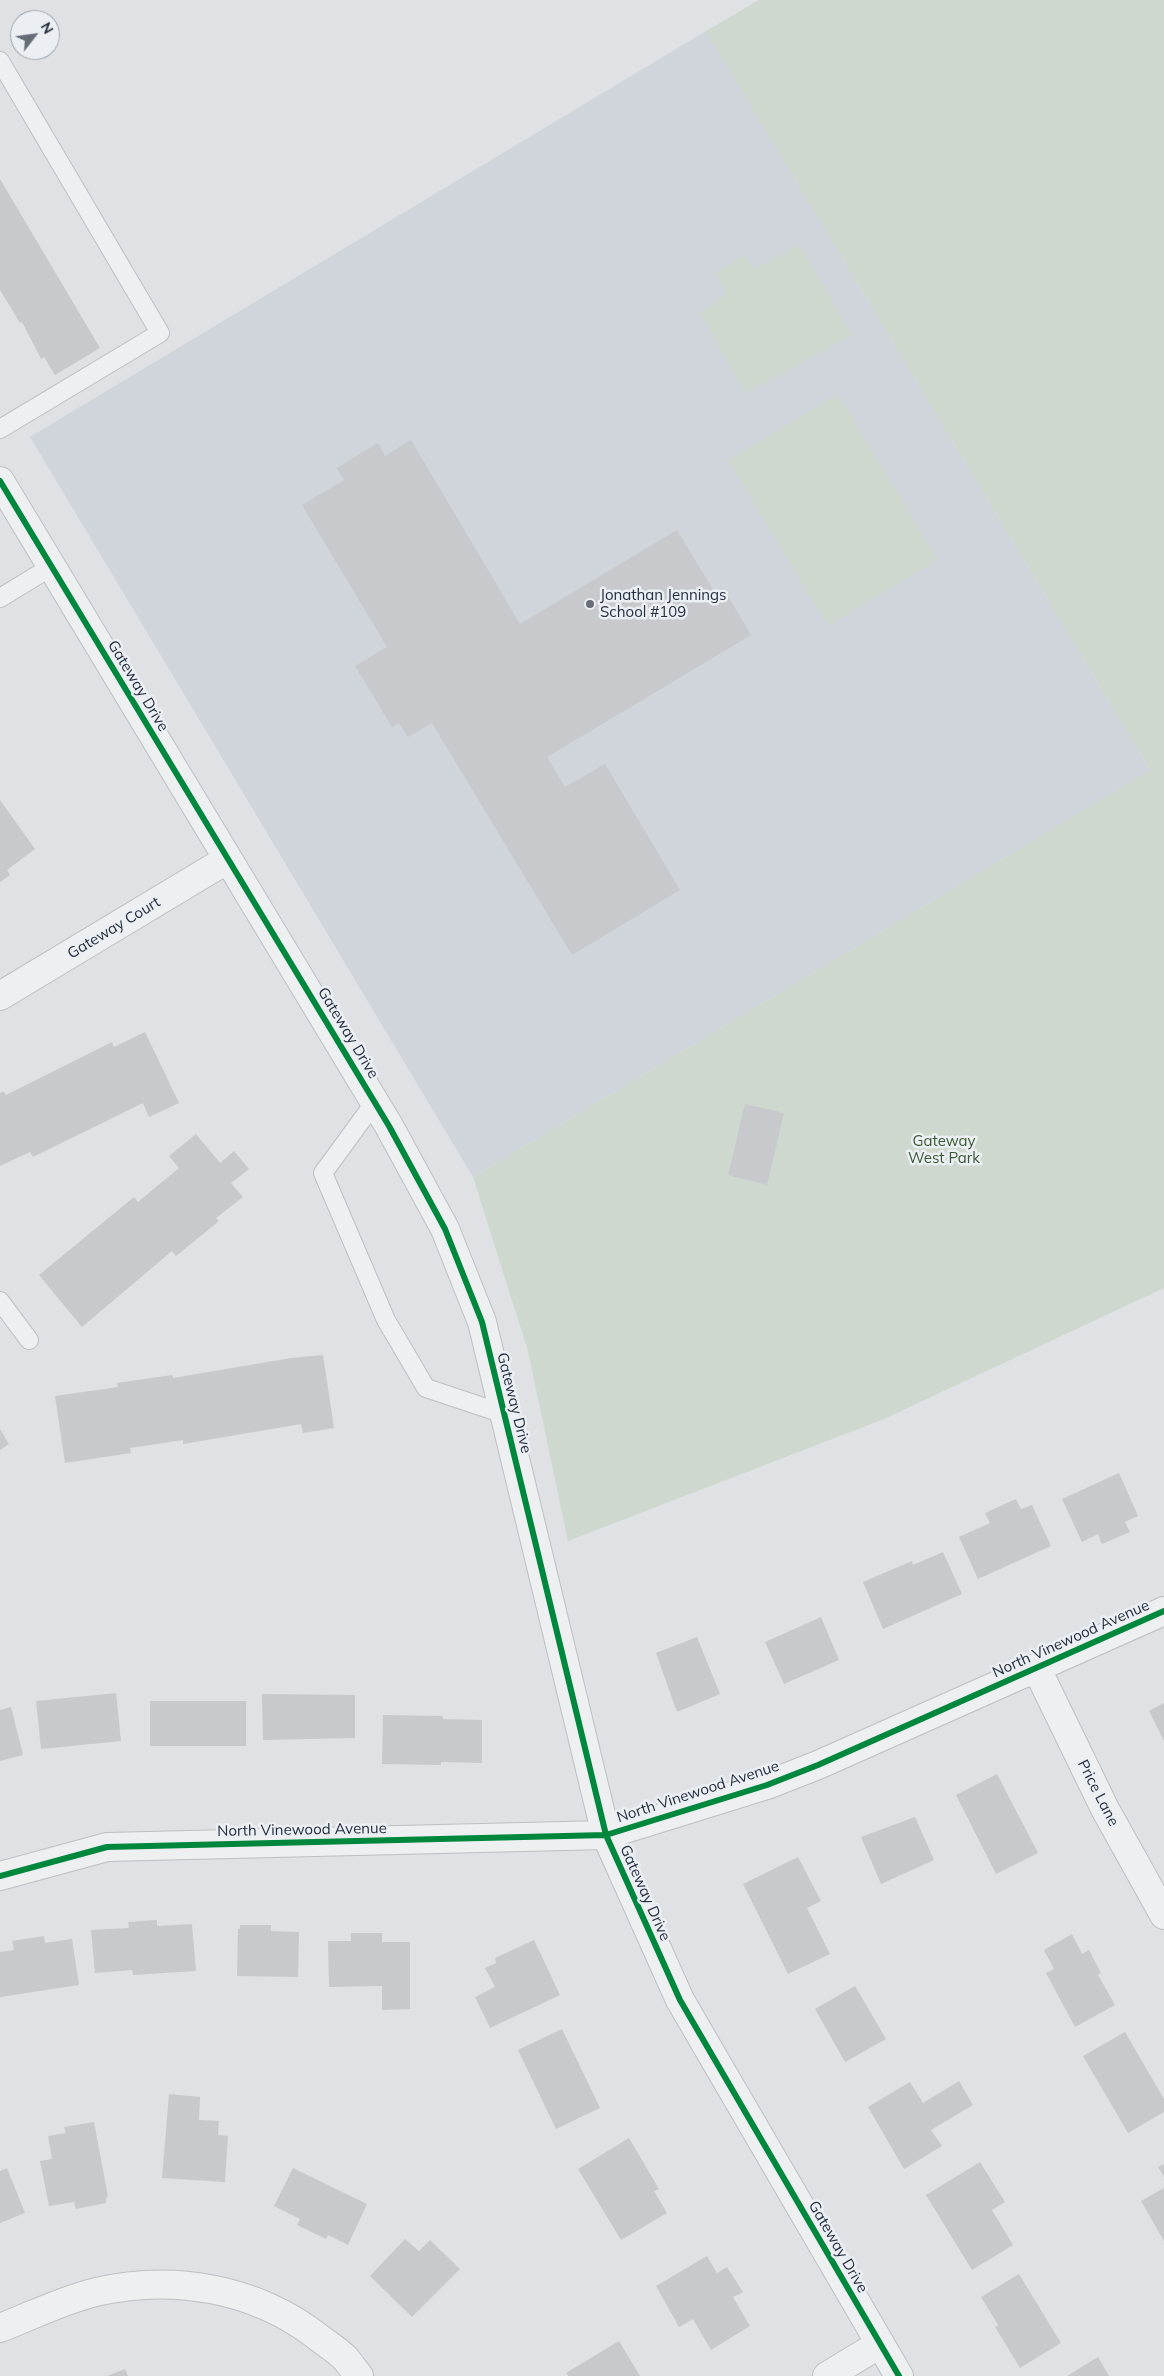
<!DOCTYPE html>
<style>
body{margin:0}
#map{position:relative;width:1164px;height:2376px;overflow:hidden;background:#dfe1e4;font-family:Mulish,sans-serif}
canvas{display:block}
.north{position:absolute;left:10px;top:10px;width:50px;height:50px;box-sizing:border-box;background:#ebeff4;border:1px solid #9ca2ab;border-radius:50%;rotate:60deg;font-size:14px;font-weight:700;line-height:20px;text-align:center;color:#252e3d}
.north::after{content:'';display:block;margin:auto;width:18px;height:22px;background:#666d77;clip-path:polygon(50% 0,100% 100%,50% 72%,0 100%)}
</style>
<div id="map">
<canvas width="1164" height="2376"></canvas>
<div class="north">N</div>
</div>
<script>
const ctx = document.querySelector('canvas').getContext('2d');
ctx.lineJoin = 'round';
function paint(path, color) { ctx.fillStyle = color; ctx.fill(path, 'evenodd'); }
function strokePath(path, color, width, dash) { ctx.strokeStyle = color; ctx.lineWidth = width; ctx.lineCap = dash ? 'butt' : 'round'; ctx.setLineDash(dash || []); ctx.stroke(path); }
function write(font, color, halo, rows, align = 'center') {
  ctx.font = font + ' Mulish,sans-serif'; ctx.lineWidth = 5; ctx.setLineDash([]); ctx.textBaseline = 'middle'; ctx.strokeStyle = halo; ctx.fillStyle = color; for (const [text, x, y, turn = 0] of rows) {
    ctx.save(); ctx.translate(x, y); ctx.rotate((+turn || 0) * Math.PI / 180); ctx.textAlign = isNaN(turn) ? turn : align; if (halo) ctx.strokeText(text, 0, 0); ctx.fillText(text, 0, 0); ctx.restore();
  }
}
paint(new Path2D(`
 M706 31 1150 770 473 1177 30 437Z`), '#d0d4db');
paint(new Path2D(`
 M759 0H1164V1288L884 1419 568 1541 528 1351 473 1177 1150 770 706 31Z
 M799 244 852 335 745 394 700 313 724 296 723 288 716 273 743 255 754 270Z
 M838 394 938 560 828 626 728 460Z`), '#cfd8ce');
paint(new Path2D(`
 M0 179 100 348 55 375 44 357 41 359 22 322 20 323 0 290Z
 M411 440 520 624 677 530 715 593 723 588 751 635 547 757 565 787 605 764 680 890 572 955 432 723 408 737 399 723 392 727 355 666 387 647 302 505 344 480 337 468 378 443 385 456Z
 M0 800 35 849 7 870 10 875 0 882Z
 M145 1032 179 1103 149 1117 143 1103 33 1157 30 1152 0 1166V1093L3 1091 6 1095 112 1042 114 1047Z
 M745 1104 784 1113 767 1185 728 1175Z
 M196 1134 220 1163 234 1151 249 1169 231 1183 243 1197 216 1218 219 1221 176 1256 172 1251 82 1327 39 1275 134 1197 138 1202 179 1168 169 1156Z
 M323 1355 334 1428 303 1433 301 1424 183 1444V1440L130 1448 131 1453 65 1463 55 1396 118 1387 117 1383 172 1375 173 1378 291 1358Z
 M0 1429 9 1444 0 1450Z
 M1119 1473 1138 1516 1125 1522 1130 1532 1102 1544 1098 1534 1082 1542 1062 1499Z
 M1016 1499 1021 1509 1032 1505 1051 1546 978 1579 959 1537 990 1523 985 1513Z
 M943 1552 962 1594 883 1629 863 1582 912 1561 913 1565Z
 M821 1617 839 1660 784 1684 765 1642Z
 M697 1637 720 1694 677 1712 656 1653Z
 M116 1693 121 1741 41 1749 36 1701Z
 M262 1694 355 1695V1738L263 1740Z
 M150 1701H246V1746H150Z
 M1164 1703V1741L1149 1711Z
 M11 1707 23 1755 0 1761V1710Z
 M383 1715 443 1716V1719L482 1720V1763L441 1762V1765L382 1764Z
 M997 1774 1038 1853 996 1874 956 1795Z
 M915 1817 934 1860 881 1884 861 1837Z
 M798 1857 821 1901 807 1908 830 1954 788 1974 743 1884Z
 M157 1920V1926L192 1924 196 1971 133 1975 132 1970 95 1973 91 1930 129 1928 128 1922Z
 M240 1925H271V1931L299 1932 298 1977 237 1976 238 1929H240Z
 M351 1933H382V1942H410V2009L382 2010V1986L329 1987 328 1941H351Z
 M1072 1934 1082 1954 1089 1950 1101 1973 1098 1975 1115 2005 1075 2027 1046 1973 1054 1969 1044 1950Z
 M44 1936 45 1943 72 1939 79 1985 0 1997V1952L14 1950 12 1941Z
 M534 1940 560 1995 490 2028 475 1997 495 1987 485 1968 496 1963 495 1958Z
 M855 1986 886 2039 845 2062 815 2009Z
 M562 2029 600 2108 556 2129 518 2050Z
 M1125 2032 1164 2099V2112L1128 2133 1083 2056Z
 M959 2081 973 2105 931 2130 942 2146 904 2169 868 2107 910 2082 923 2103Z
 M169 2094 200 2097 199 2120 219 2121 218 2135 228 2136 225 2182 162 2178Z
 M94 2122 108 2197 106 2198V2203L76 2209 74 2202 49 2206 40 2161 52 2159 48 2136 66 2133 64 2127Z
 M629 2138 659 2189 654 2191 667 2213 621 2240 578 2169Z
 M980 2162 1005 2202 992 2210 1013 2245 972 2270 926 2195Z
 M1164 2164V2177L1158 2167Z
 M7 2168 25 2213 0 2223V2171Z
 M293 2168 367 2204 348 2245 328 2235 326 2239 297 2225 300 2219 274 2206Z
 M1164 2188V2241L1141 2201Z
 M405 2239 419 2251 430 2240 460 2269 412 2317 370 2276Z
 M707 2256 717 2273 727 2267 743 2292 733 2297 750 2326 711 2350 693 2319 679 2327 656 2286Z
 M1019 2274 1061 2343 1020 2368 995 2327 998 2325 981 2297Z
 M619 2341 640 2376H568L566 2373Z
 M1098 2357 1109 2376H1067Z
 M125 2369 128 2376H107Z`), '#c7c9cc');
const lane = new Path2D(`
 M0 61 160 333 0 429
 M0 598 51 567
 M375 1102 323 1173 386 1320 426 1388 504 1414
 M0 1301 29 1340`);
const street = new Path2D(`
 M0 481 389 1126 445 1229 482 1322 606 1835 680 2000 899 2376
 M0 996 228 859
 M1037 1669 1105 1809 1164 1915
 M0 1876 107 1847 606 1835 767 1785 818 1765 1164 1611
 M0 2328C31 2316 63 2300 96 2292 173 2274 255 2288 318 2337 327 2344 337 2350 345 2358 350 2364 354 2370 359 2376
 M827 2376 880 2344`);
strokePath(lane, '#bdbfc2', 20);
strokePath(street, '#bdbfc2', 30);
strokePath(lane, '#edeff1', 18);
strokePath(street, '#edeff1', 28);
strokePath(new Path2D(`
 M0 481 389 1126 445 1229 482 1322 606 1835 680 2000 899 2376
 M0 1876 107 1847 606 1835 767 1785 818 1765 1164 1611`), '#00873e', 6);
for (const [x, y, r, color] of [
 [590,604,5,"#666d77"]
]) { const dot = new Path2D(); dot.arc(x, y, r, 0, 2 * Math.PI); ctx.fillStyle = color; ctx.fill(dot); strokePath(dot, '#ebeff4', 2); }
write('15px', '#252e3d', '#ebeff4', [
 ["Jonathan Jennings",600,595],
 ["School #109",600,612]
], 'left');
write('15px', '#252e3d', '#ebeff4', [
 ["Gateway Drive",138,686,59],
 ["Gateway Court",114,928,-31],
 ["Gateway Drive",348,1033,59],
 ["Gateway Drive",514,1403,76],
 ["North Vinewood Avenue",1071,1639,-24],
 ["North Vinewood Avenue",698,1792,-18],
 ["Price Lane",1098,1793,63],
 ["North Vinewood Avenue",302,1830,-1],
 ["Gateway Drive",645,1893,66],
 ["Gateway Drive",838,2247,60]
]);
write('15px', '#3a5932', '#ebeff4', [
 ["Gateway",944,1141],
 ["West Park",944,1158]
]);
</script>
